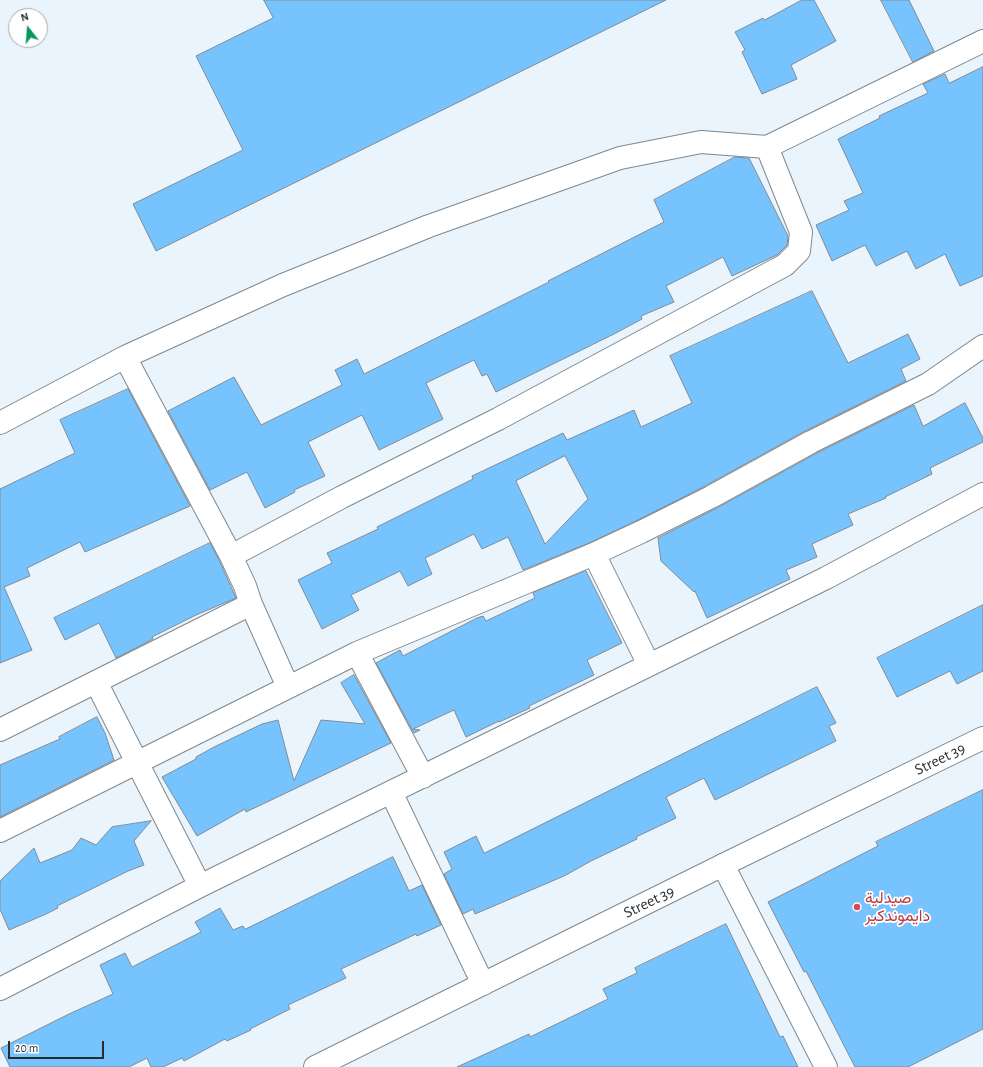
<!DOCTYPE html>
<meta charset="utf-8">
<style>
body{margin:0}
#map{position:relative;width:983px;height:1067px;overflow:hidden;background:#eaf4fc;font-family:"Alegreya Sans",sans-serif}
canvas{display:block}
.north{position:absolute;left:8px;top:8px;width:40px;height:40px;box-sizing:border-box;background:#fff;border:1px solid #a9abac;border-radius:50%;rotate:343deg;font-size:11px;font-weight:700;line-height:16px;text-align:center;color:#282c2f}
.north::after{content:'';display:block;margin:auto;width:14px;height:18px;background:#06985a;clip-path:polygon(50% 0,100% 100%,50% 72%,0 100%)}
.scale{position:absolute;left:8px;top:1041px;width:96px;height:18px;box-sizing:border-box;border:2px solid #282c2f;border-top:0;padding-left:5px;font-size:12px;line-height:14px;white-space:nowrap;color:#282c2f;-webkit-text-stroke:3px #fff;paint-order:stroke}
</style>
<div id="map">
<canvas width="983" height="1067"></canvas>
<div class="north">N</div>
<div class="scale">20 m</div>
</div>
<script>
const ctx = document.querySelector('canvas').getContext('2d');
ctx.lineJoin = 'round';
function paint(path, color) { ctx.fillStyle = color; ctx.fill(path, 'evenodd'); }
function strokePath(path, color, width, dash) { ctx.strokeStyle = color; ctx.lineWidth = width; ctx.lineCap = dash ? 'butt' : 'round'; ctx.setLineDash(dash || []); ctx.stroke(path); }
function write(font, color, halo, rows, align = 'center') {
  ctx.font = font + ' "Alegreya Sans",Vazirmatn,sans-serif'; ctx.lineWidth = 3.5; ctx.setLineDash([]); ctx.textBaseline = 'middle'; ctx.strokeStyle = halo; ctx.fillStyle = color; for (const [text, x, y, turn = 0] of rows) {
    ctx.save(); ctx.translate(x, y); ctx.rotate((+turn || 0) * Math.PI / 180); ctx.textAlign = isNaN(turn) ? turn : align; if (halo) ctx.strokeText(text, 0, 0); ctx.fillText(text, 0, 0); ctx.restore();
  }
}
const building = new Path2D(`
 M264 0H666L156 251 133 204 243 150 196 56 273 18Z
 M802 0H814L836 41 791 65 797 79 762 94 742 52 745 50 735 32 763 18 764 20Z
 M881 0H909L934 51 913 62Z
 M983 67V276L960 286 945 254 916 269 907 251 876 266 865 245 832 261 816 225 849 210 844 201 863 193 838 139 880 118 879 116 928 93 923 84 945 74 949 83Z
 M735 157 749 158 788 236 787 245 777 255 732 276 723 257 666 286 674 302 641 316 642 319 614 334 496 392 487 374 482 376 474 360 426 383 443 419 379 450 362 415 308 442 325 476 294 490 295 492 265 508 247 472 210 490 168 411 234 377 261 425 342 385 335 370 357 359 364 374 549 282 548 281 664 222 654 200Z
 M812 291 848 363 908 334 920 359 901 369 906 381 805 431 705 486 636 521 589 543 523 570 508 537 482 549 474 534 425 558 432 574 408 586 400 571 351 595 359 610 322 629 298 580 332 563 327 553 378 529 377 527 473 479 472 476 563 433 567 440 634 410 641 427 692 403 670 356ZM565 456 588 499 545 544 516 481Z
 M128 389 190 506 85 552 80 542 27 568 30 576 4 587 32 650 0 663V489L75 453 60 420Z
 M965 403 983 438V442L930 468 932 474 885 497 886 498 848 514 853 525 812 544 817 557 786 570 790 579 707 618 695 591 694 592 661 561 658 538 717 508 817 453 914 405 923 426Z
 M210 543 220 562 236 598 196 615 152 637 153 639 116 658 99 623 65 640 54 618Z
 M586 571 622 643 587 660 594 675 529 706 530 708 499 722V721L466 737 454 710 413 729 420 730 414 733 376 663 400 650 403 656 477 618 483 616 486 621 535 598 533 593Z
 M983 605V671L957 684 950 671 897 697 877 658Z
 M354 675 391 743 246 812 245 809 197 836 162 777 196 759V757L214 747 262 724 278 720 294 781 321 720 365 724 341 683Z
 M817 687 836 723 829 726 836 741 715 800 704 778 666 797 676 818 636 837 637 839 591 861 564 876 475 914 473 909 463 914 444 874 452 869 444 852 476 836 484 853Z
 M97 717 105 733 114 760 0 817V765L60 739 59 737Z
 M983 790V1029L908 1067H855L806 971 804 972 768 902 878 846 876 842Z
 M151 821 134 841 144 865 128 871 57 906 58 908 46 914 9 930 0 909V881L34 848 40 863 72 850 81 838 96 845 112 827Z
 M393 857 409 891 422 885 441 925 417 936 416 934 341 969 346 978 288 1005 290 1009 250 1029 251 1030 227 1041 225 1039 184 1061 182 1058 163 1067H151L147 1058 129 1067H10L1 1048 69 1014 113 994 100 965 125 953 132 967 201 932 195 922 220 908 233 930 243 926 245 929Z
 M726 924 780 1037 783 1036 798 1067H457L529 1034 530 1037 608 999 603 989 637 973 635 968Z`);
paint(building, '#77c3fe');
strokePath(building, '#828b93', 1);
const minor = new Path2D(`
 M125 357 231 556 245 586 251 604 288 687
 M0 423 125 357 283 285 429 226 620 158 701 142 767 147 983 41
 M594 554 649 665
 M231 556 342 497 498 419 785 265 799 251 801 232 767 147
 M357 653 423 777
 M96 682 200 886
 M0 730 251 604
 M391 792 483 984
 M0 831 357 653 594 554 641 532 711 497 811 442 928 384 983 346
 M723 865 826 1067
 M0 989 200 886 826 578 983 494`);
const tertiary = new Path2D(`
 M315 1067 723 865 983 738`);
strokePath(minor, '#7f888f', 24);
strokePath(tertiary, '#7f888f', 24);
strokePath(minor, '#fff', 22);
strokePath(tertiary, '#fff', 22);
for (const [x, y, r, color] of [
 [857,907,4,"#e0444e"]
]) { const dot = new Path2D(); dot.arc(x, y, r, 0, 2 * Math.PI); ctx.fillStyle = color; ctx.fill(dot); strokePath(dot, '#fff', 1.5); }
write('16px', '#282c2f', '#fff', [
 ["Street 39",940,759,-26],
 ["Street 39",649,902,-26]
]);
write('16px', '#be3a42', '#fff', [
 ["صيدلية",865,898],
 ["دايموندكير",865,916]
], 'left');
</script>
